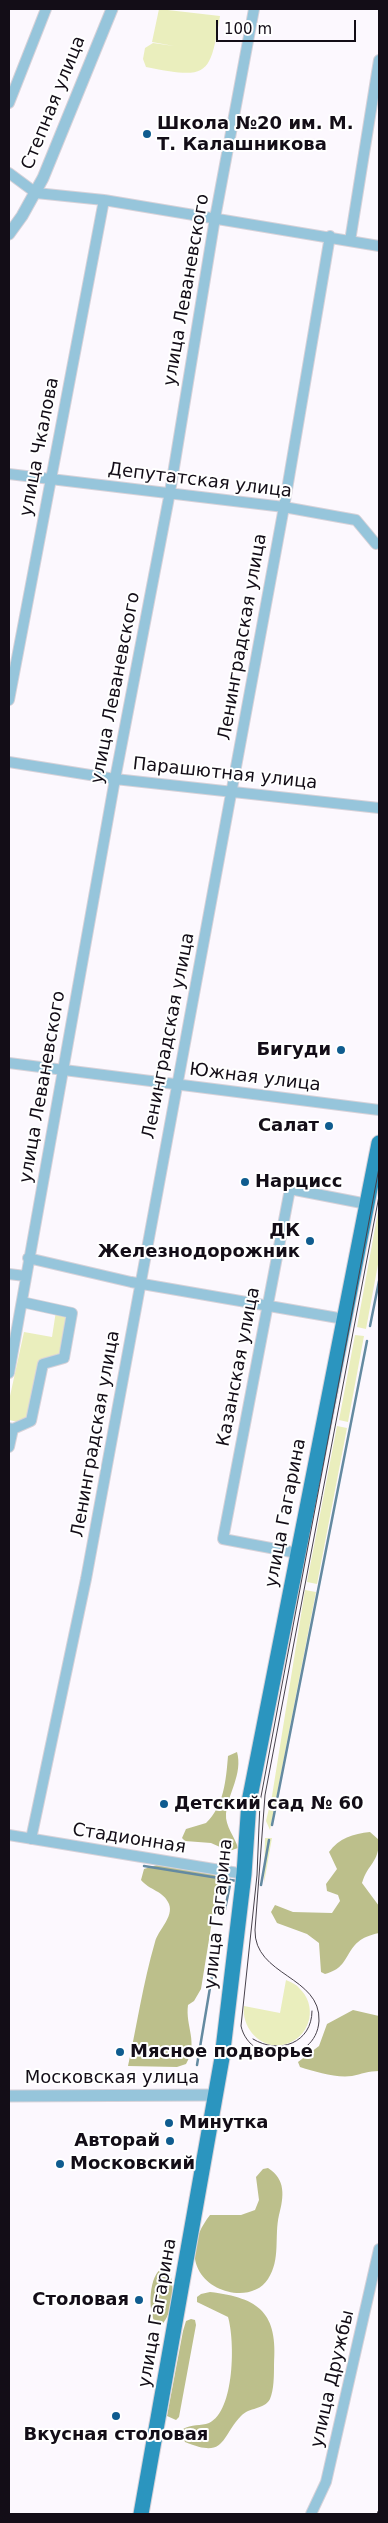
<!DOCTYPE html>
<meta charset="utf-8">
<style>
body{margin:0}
#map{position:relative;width:388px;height:2523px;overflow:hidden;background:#fcf8fe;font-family:"DejaVu Sans",sans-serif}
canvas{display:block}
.frame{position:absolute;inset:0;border:10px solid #130d17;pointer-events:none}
.scale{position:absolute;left:216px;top:20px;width:140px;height:22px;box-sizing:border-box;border:2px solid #130d17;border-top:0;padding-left:6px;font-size:15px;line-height:18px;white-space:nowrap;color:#130d17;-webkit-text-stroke:4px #fff;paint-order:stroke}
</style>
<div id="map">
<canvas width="388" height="2523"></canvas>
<div class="frame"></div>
<div class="scale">100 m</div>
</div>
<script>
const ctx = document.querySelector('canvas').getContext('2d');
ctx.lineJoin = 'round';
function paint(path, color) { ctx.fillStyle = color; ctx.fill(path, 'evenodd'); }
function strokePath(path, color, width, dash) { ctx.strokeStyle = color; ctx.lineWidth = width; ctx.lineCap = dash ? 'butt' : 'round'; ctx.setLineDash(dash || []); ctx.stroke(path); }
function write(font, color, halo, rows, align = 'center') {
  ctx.font = font + ' "DejaVu Sans",sans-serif'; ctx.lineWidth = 4; ctx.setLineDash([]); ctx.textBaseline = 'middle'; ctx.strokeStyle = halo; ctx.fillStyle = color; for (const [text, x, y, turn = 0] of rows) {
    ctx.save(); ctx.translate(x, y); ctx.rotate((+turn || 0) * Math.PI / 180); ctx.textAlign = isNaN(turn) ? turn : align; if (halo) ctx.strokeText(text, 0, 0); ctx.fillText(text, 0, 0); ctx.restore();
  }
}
paint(new Path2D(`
 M159 9 220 16C210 77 208 79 146 67L143 59 145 48 153 43 174 46 152 42Z
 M379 1206V1259L366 1329 357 1327Z
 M56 1311 68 1314 60 1357 36 1370 29 1418 18 1422 9 1420 10 1396 24 1332 52 1337Z
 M355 1335 364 1336 348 1422 339 1420Z
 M337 1426 347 1428 317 1584 307 1582Z
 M305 1590 316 1592 270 1830 266 1821 272 1796Z
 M265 1838H272L264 1883Z
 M286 1980C290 1982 296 1984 299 1988 317 2004 312 2034 289 2043 264 2053 241 2030 244 2006L280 2013Z`), '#eaeebd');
paint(new Path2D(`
 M237 1752C243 1774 228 1793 226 1814 225 1826 235 1837 238 1848L229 1851 211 1843 185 1841 182 1838 186 1829 206 1823C224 1806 226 1780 228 1756Z
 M370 1832 379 1840C379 1863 368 1863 362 1883L379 1906V1933C340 1941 356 1966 325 1974L321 1972 319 1943 307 1934 277 1923 271 1912 275 1905 293 1912 332 1913 340 1901 338 1895 327 1891 326 1884 337 1869 329 1852C339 1838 353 1834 370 1832Z
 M157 1865 214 1873 218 1884 201 1989 194 2001 188 2005C185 2026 199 2043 186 2064L177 2067 128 2066C137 2025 143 1983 155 1942 158 1930 174 1917 169 1904 164 1891 149 1890 141 1880L144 1869Z
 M353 2010 379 2016V2071C369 2071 361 2074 352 2076 335 2078 316 2072 300 2067L298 2062 319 2046 327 2024Z
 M268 2168C286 2179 284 2197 279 2215 274 2237 281 2259 268 2279 246 2314 160 2280 210 2215H241L255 2210 259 2200 256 2177 263 2169Z
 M163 2268 168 2270C176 2282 173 2316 161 2325L156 2324C147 2312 149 2273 163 2268Z
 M210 2292C260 2298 278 2313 274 2365 274 2375 274 2390 270 2399 264 2410 249 2407 241 2416 220 2438 226 2459 185 2442L182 2434 183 2429C191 2424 201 2426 209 2423 235 2411 235 2340 228 2317L197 2302V2297L201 2294Z
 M191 2319 195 2320 196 2325 179 2417 176 2420 167 2416 183 2331 186 2321Z`), '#bcbf8b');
strokePath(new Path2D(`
 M370 1326 379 1281
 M272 1825 367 1341
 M144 1866 237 1881
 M261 1885 269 1840
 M224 1914 231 1880
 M197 2065 216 1952`), '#648aa1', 2.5);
const minor = new Path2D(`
 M9 103 46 9
 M9 173 36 193 104 200 379 246
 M350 241 379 60
 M9 474 284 507 356 520 376 544
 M9 700 104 200
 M9 762 115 779 379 808
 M9 1063 379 1110
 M28 1258 131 1282 344 1319
 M9 1274 25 1276
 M9 1373 115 779 170 492 215 218 254 9
 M9 1428 13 1429 31 1421 43 1364 64 1358 72 1313 22 1302
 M9 1447 13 1429
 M297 1553 223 1539 290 1189 367 1204
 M9 1835 244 1874
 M31 1839 86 1579 284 507 330 236
 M311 2514 326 2482 379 2249`);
const tertiary = new Path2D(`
 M9 234 22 216 43 178 112 9
 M9 2096 215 2095`);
const primary = new Path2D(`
 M141 2514 222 2058 244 1874 249 1802 379 1143`);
strokePath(minor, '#d7d2d9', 12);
strokePath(tertiary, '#d7d2d9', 13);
strokePath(primary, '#d7d2d9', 17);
strokePath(minor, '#96c5db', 10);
strokePath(tertiary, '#96c5db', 11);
strokePath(primary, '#2b95bf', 15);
strokePath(new Path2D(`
 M379 1168 260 1802 257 1875 241 2026C250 2066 316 2065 319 2021 321 1976 254 1976 255 1930L265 1795 379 1196
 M253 2039C279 2055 312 2043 312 2011`), '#47414b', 1);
strokePath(new Path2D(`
 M378 2514 379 2509`), '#47414b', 2.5, [2.5, 5]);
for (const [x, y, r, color] of [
 [147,134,5,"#0f5c8f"],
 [341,1050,5,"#0f5c8f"],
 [329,1126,5,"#0f5c8f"],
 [245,1182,5,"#0f5c8f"],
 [310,1241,5,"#0f5c8f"],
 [164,1804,5,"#0f5c8f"],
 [120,2052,5,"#0f5c8f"],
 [169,2123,5,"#0f5c8f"],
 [170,2141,5,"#0f5c8f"],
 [60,2164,5,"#0f5c8f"],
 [139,2300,5,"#0f5c8f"],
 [116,2416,5,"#0f5c8f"]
]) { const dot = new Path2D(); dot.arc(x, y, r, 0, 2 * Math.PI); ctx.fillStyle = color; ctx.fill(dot); strokePath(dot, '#fff', 2); }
write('18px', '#130d17', '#fff', [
 ["Степная улица",54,103,-68],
 ["улица Леваневского",187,290,-80],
 ["улица Чкалова",40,447,-79],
 ["Депутатская улица",200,481,7],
 ["Ленинградская улица",243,637,-80],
 ["улица Леваневского",116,688,-79],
 ["Парашютная улица",225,774,6],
 ["Ленинградская улица",169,1036,-79],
 ["Южная улица",255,1078,7],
 ["улица Леваневского",43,1087,-80],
 ["Казанская улица",239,1367,-79],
 ["Ленинградская улица",96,1434,-80],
 ["улица Гагарина",286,1513,-79],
 ["Стадионная",129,1839,9],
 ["улица Гагарина",219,1914,-84],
 ["Московская улица",112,2078],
 ["улица Гагарина",158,2313,-80],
 ["улица Дружбы",333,2379,-77]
]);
write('bold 18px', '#130d17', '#fff', [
 ["Школа №20 им. М.",157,124],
 ["Т. Калашникова",157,145],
 ["Бигуди",331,1050,"right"],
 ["Салат",319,1126,"right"],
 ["Нарцисс",255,1182],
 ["ДК",300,1231,"right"],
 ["Железнодорожник",300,1252,"right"],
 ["Детский сад № 60",174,1804],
 ["Мясное подворье",130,2052],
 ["Минутка",179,2123],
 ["Авторай",160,2141,"right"],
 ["Московский",70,2164],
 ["Столовая",129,2300,"right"],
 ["Вкусная столовая",116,2435,"center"]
], 'left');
</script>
